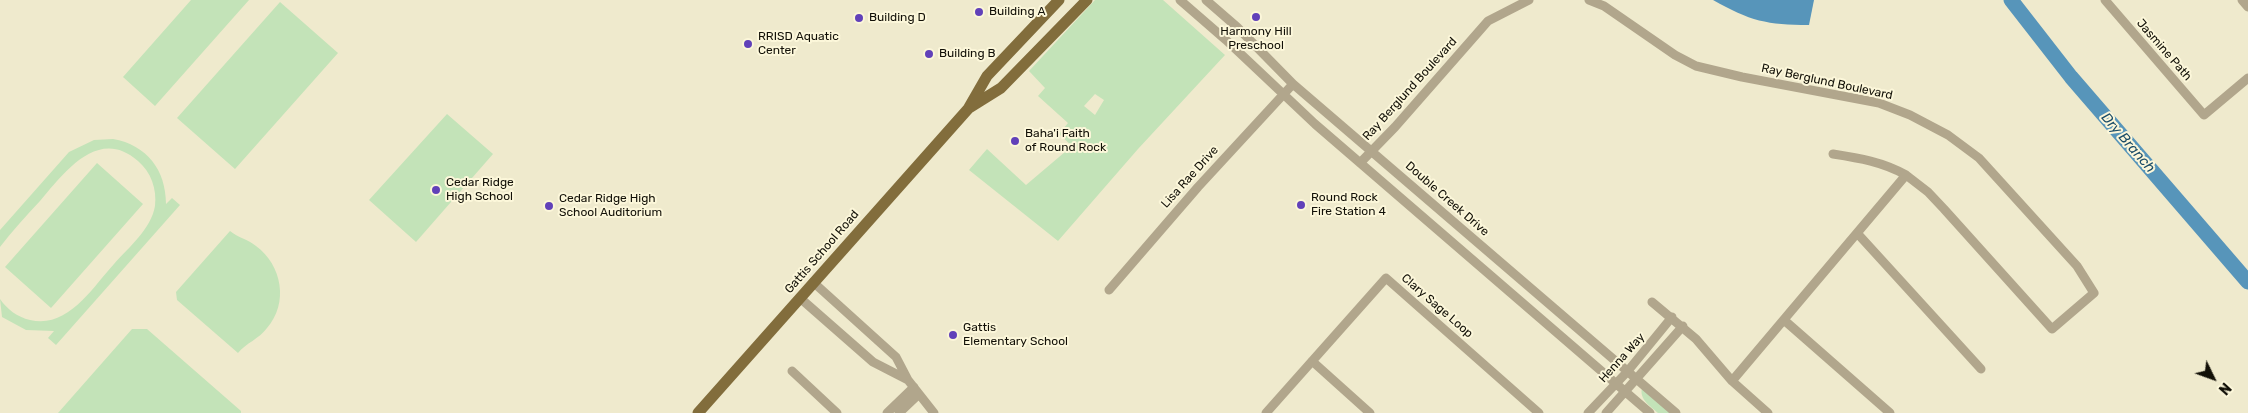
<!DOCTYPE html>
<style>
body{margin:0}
#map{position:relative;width:2248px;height:413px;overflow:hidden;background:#efeacd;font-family:Rubik,sans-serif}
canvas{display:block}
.north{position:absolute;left:2188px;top:353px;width:50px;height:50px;-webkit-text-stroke:4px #fcf7da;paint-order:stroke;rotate:132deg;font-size:14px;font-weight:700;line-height:20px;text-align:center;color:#121007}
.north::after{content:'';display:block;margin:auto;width:18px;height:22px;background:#121007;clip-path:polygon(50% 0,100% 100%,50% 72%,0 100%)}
</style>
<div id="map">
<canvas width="2248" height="413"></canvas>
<div class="north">N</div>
</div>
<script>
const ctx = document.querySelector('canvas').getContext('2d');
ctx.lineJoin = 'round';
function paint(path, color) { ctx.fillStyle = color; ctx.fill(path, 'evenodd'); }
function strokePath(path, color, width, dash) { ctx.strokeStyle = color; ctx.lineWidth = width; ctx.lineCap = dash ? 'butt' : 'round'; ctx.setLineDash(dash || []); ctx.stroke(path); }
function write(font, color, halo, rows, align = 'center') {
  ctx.font = font + ' Rubik,sans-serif'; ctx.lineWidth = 4; ctx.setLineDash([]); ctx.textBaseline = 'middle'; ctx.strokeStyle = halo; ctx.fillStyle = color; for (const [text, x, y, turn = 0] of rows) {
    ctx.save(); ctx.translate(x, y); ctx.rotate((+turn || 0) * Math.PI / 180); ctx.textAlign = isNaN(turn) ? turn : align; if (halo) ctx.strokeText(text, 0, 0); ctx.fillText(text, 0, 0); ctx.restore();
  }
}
paint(new Path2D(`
 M191 0H249L155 106 123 77Z
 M1095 0H1163L1225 55 1138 149 1058 241 969 170 987 149 1026 185 1072 146 1059 134 1068 123 1038 96 1045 88 1029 71ZM1095 94 1104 100 1095 115 1084 106Z
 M280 2 338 53 235 169 177 118Z
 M447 114 493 154 416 242 369 200Z
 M113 139C147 145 166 170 166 204L172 198 180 205 56 345 48 338 54 331 26 330 2 317 0 299C7 309 17 317 30 320 68 329 92 288 114 264 129 247 151 229 155 206 157 189 151 172 138 161 98 126 64 173 40 201 26 216 12 231 0 247V230L69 152 94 140Z
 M97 163 143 204 51 308 5 267Z
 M230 231C238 238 248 239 256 246 282 265 289 303 267 328 259 339 246 343 238 353L177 300 176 292Z
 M132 329H147L241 411V413H58Z
 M1642 388 1670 413H1658C1650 406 1639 399 1642 388Z`), '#c3e3b8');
paint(new Path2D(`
 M1713 0H1814L1809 25C1767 25 1750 21 1713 0Z`), '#5795ba');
strokePath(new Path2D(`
 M2011 0 2071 77 2248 282`), '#5795ba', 15);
strokePath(new Path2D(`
 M1180 0 1226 40 1315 124 1650 413
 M1206 0 1237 27 1293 84 1676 413
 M1589 0 1604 6 1675 55 1696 66 1742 77 1879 103 1910 115 1948 135 1979 158 2077 266 2094 293 2052 329 1944 209 1928 192 1906 175
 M2105 0 2204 115 2248 78
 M2242 0 2248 7
 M1360 163 1395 127 1488 21 1529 0
 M1857 233 1981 369
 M813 282 896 357 908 380 934 413
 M1109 290 1198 187 1293 84
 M800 298 873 362 908 380
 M1652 302 1696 339 1732 381 1768 413
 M1784 320 1890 413
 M1312 361 1370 413
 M792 371 837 413
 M1732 381 1906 175C1883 162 1859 158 1833 154
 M887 413 914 387
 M899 413 919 394
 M1266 413 1386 278 1539 413
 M1588 413 1627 372 1672 317
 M1606 413 1683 326`), '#b1a68c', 9);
strokePath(new Path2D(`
 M969 108 1001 88 1087 0
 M698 413 968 109 987 76 1059 0`), '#826d3c', 11);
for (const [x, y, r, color] of [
 [979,12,5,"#6141b9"],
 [1256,17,5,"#6141b9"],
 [859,18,5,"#6141b9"],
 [748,44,5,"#6141b9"],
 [929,54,5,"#6141b9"],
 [1015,141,5,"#6141b9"],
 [436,190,5,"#6141b9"],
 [1301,205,5,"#6141b9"],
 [549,206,5,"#6141b9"],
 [953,335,5,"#6141b9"]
]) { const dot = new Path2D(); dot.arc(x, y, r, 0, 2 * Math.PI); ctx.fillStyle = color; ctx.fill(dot); strokePath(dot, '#fcf7da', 2); }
write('12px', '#121007', '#fcf7da', [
 ["Building A",989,12],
 ["Building D",869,18],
 ["Harmony Hill",1256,32,"center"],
 ["Preschool",1256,46,"center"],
 ["RRISD Aquatic",758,37],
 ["Center",758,51],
 ["Building B",939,54],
 ["Baha'i Faith",1025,134],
 ["of Round Rock",1025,148],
 ["Cedar Ridge",446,183],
 ["High School",446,197],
 ["Round Rock",1311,198],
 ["Fire Station 4",1311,212],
 ["Cedar Ridge High",559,199],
 ["School Auditorium",559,213],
 ["Gattis",963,328],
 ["Elementary School",963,342]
], 'left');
write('12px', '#121007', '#fcf7da', [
 ["Jasmine Path",2164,50,49],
 ["Ray Berglund Boulevard",1827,82,12],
 ["Ray Berglund Boulevard",1410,89,-48],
 ["Lisa Rae Drive",1190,177,-48],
 ["Double Creek Drive",1447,199,41],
 ["Gattis School Road",822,252,-49],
 ["Clary Sage Loop",1437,306,41],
 ["Henna Way",1622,358,-48]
]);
write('italic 14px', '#1b4c67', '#fcf7da', [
 ["Dry Branch",2128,143,49]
]);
</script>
